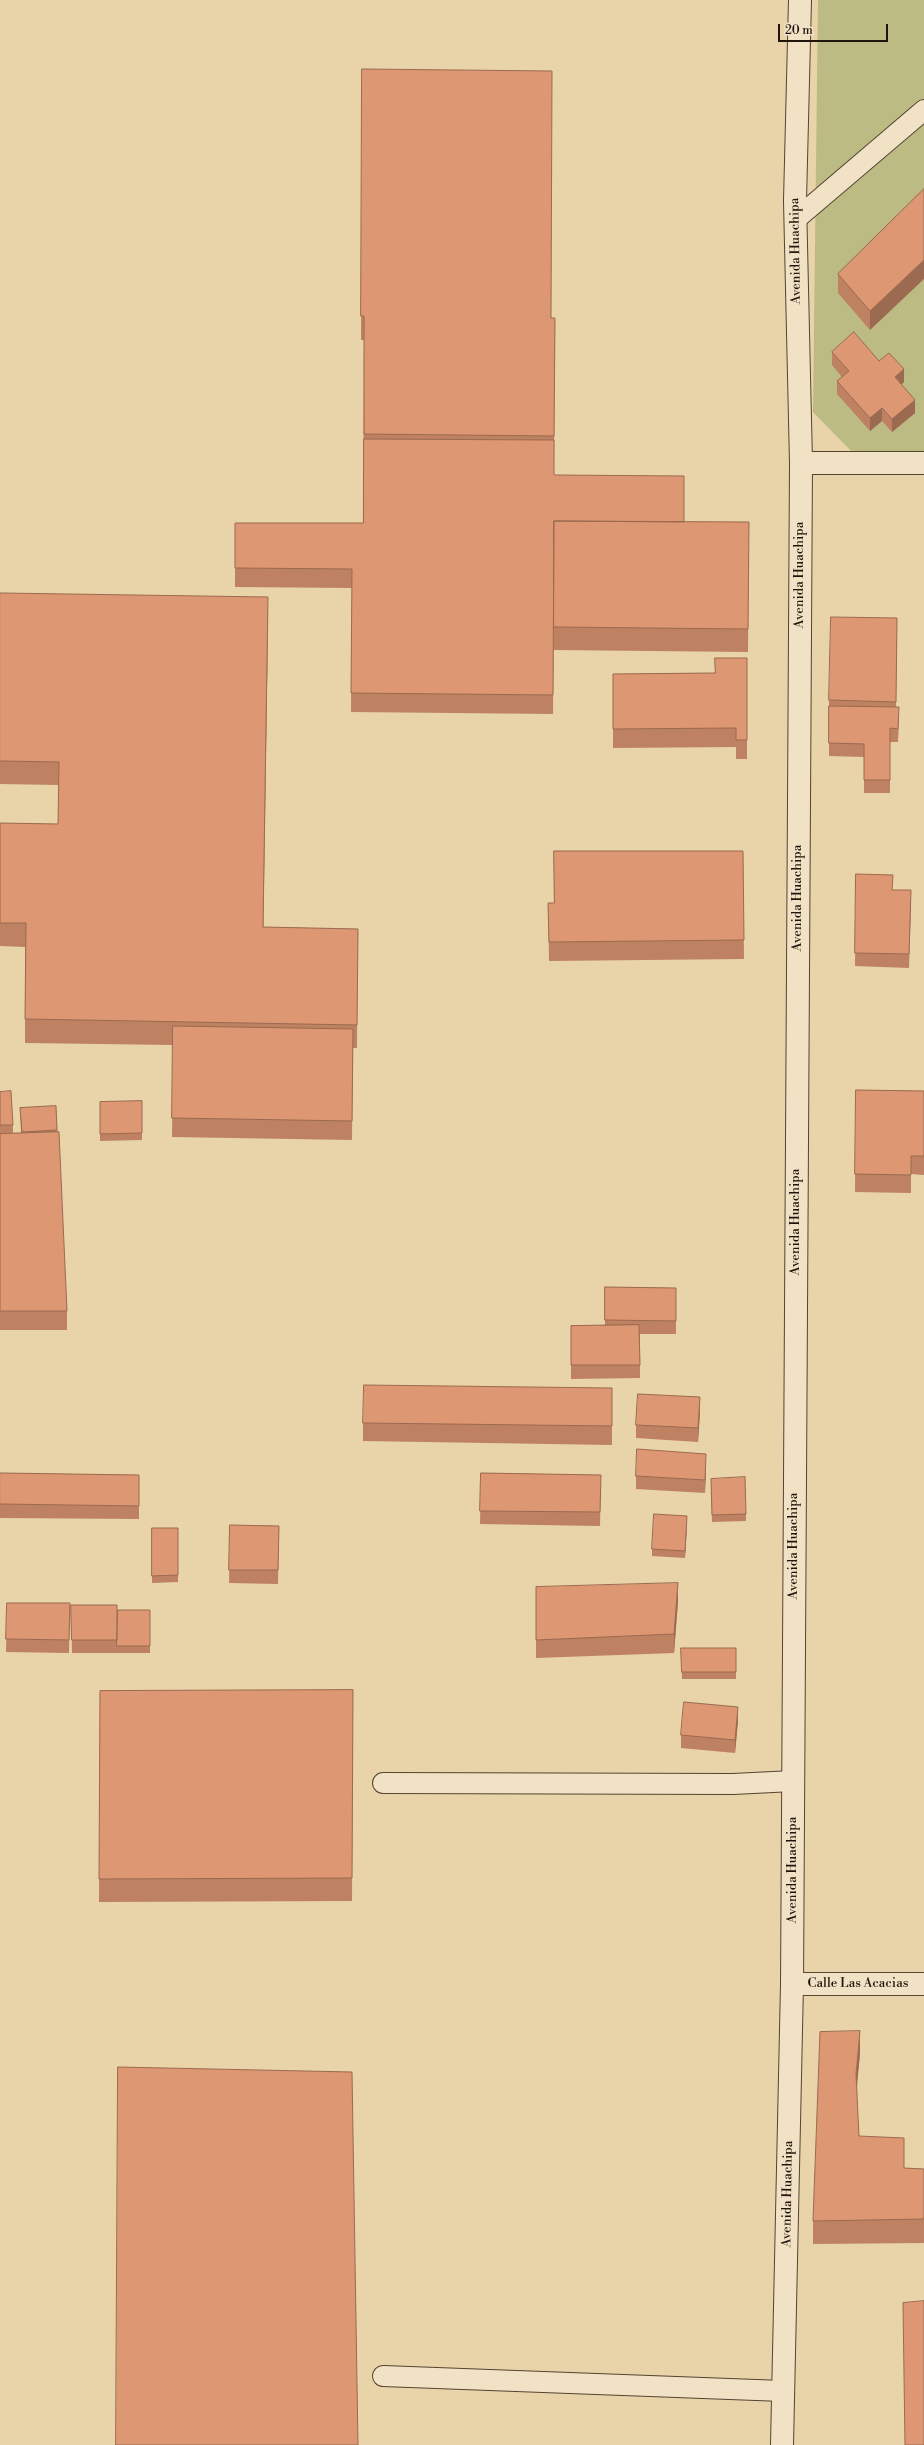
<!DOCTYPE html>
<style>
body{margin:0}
#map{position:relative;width:924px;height:2445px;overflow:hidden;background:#e9d3a8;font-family:"Libre Bodoni",serif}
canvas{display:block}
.scale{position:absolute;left:778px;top:24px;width:110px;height:18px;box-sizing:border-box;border:2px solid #21140c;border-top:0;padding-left:5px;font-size:12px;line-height:14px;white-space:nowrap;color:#21140c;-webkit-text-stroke:3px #f1e2c6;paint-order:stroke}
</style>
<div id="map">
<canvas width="924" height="2445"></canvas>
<div class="scale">20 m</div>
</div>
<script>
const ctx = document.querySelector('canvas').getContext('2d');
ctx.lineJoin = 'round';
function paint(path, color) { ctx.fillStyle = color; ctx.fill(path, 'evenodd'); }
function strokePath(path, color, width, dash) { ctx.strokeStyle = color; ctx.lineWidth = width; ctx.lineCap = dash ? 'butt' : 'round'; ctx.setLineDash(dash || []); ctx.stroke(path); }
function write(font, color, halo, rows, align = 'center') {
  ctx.font = font + ' "Libre Bodoni",serif'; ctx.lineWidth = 3.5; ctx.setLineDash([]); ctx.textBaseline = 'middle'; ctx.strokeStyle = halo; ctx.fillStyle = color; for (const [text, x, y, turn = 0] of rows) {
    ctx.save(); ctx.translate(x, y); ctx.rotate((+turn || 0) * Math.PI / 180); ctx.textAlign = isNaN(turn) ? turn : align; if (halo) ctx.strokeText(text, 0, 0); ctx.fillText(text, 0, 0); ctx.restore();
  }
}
paint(new Path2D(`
 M818 0H924V451H851L813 412Z`), '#bcbb84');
const service = new Path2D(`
 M795 220 924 110
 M383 1783 733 1784 793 1781
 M383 2376 783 2391`);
const minor = new Path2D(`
 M801 463H924
 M792 1984H924`);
const tertiary = new Path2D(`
 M782 2445 792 1984 801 463 795 201 800 0`);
strokePath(service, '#534433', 22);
strokePath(minor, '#534433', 24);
strokePath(tertiary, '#534433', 24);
strokePath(service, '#f1e2c6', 20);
strokePath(minor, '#f1e2c6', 22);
strokePath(tertiary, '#f1e2c6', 22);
paint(new Path2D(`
 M362 69 551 318H555L554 475 684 522H749L748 652 554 650V592L553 714 351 712 352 588 235 587V523H363L364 340H361Z
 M924 189 870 330 838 293V274Z
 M832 352 879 361 904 382 901 385 915 413 892 432 882 421 870 431 837 394V381L842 377 832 365Z
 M0 593 268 621 263 927 358 929 357 1048H353L352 1140 172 1137 173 1045 25 1043V947L0 946V823L58 824 59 785 0 784Z
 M897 618 896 707 899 720 898 742H890V793H864V757L829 756V700Z
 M747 658V759H736V747L613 748V674L715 673Z
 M743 851 744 959 549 961 548 903H554Z
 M856 874 893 890 911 904 909 968 855 966Z
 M856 1090 924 1091V1175L911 1174V1193L855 1192Z
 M0 1092 13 1125V1133H21L20 1108 56 1106 67 1311V1330H0Z
 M142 1101V1140L100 1141V1102Z
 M605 1287 676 1288V1334H640V1378L571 1379V1326L605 1325Z
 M612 1407V1445L363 1441V1423Z
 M700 1411 698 1442 636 1438V1425Z
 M706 1467 705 1493 636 1489V1476Z
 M0 1473 139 1475V1519L0 1518Z
 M481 1473 601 1475 600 1526 480 1524Z
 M711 1485 746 1514V1521L712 1522Z
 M687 1523 685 1558 652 1556V1549Z
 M230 1525 279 1526 278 1584 229 1583Z
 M152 1528H178V1582L152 1583Z
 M536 1587 678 1601 674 1653 536 1658Z
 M7 1603H70L69 1653 6 1652Z
 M71 1605H117V1646L150 1610V1653H72Z
 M681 1648H736V1679H682Z
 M353 1690 352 1901 99 1902 100 1691Z
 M738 1721 735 1753 681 1748V1735Z
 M860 2054 856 2088 859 2136 904 2168 924 2169V2243L813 2244V2221Z`), '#be8262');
paint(new Path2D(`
 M924 260V279L870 330V311Z
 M904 369V382L895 390V377Z
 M915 400V413L892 432V419Z
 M882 408V421L870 431V418Z
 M268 597V621L263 950V927Z
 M700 1397V1411L698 1442V1428Z
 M706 1454V1467L705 1493V1480Z
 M687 1516V1523L685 1558V1551Z
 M678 1583V1601L674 1653V1634Z
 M738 1707V1721L735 1753V1740Z
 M860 2031V2054L856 2097V2074Z`), '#9b6a50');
const building = new Path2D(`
 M362 69 552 71 551 318H555L554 436 364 434V316H361Z
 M924 189V260L870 311 838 274Z
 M854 332 879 361 889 353 904 369 895 377 915 400 892 419 882 408 870 418 837 381 849 371 832 352Z
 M364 439 554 440V475L684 476V522L554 521 553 695 351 693 352 569 235 568V523H363Z
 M554 521 749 522 748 629 554 627Z
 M0 593 268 597 263 927 358 929 357 1025 25 1019 26 923H0V823L58 824 59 762 0 761Z
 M831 617 897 618 896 702 829 700Z
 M715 658H747V740H736V728L613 729V674L715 673Z
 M829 706 899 707 898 729 890 728V780H864V744L829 743Z
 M554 851H743L744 940 549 942 548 903H554Z
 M856 874 893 875 892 890H911L909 954 855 953Z
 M173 1026 353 1029 352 1121 172 1118Z
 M856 1090 924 1091V1156H911V1175L855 1174Z
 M11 1091 13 1125H0V1092Z
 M142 1101V1133L100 1134V1102Z
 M56 1106 57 1130 22 1132 20 1108Z
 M59 1132 67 1311H0V1134Z
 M605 1287 676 1288V1321L605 1320Z
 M639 1325 640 1365H571V1326Z
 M364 1385 612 1388V1426L363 1423Z
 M638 1394 700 1397 698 1428 636 1425Z
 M637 1449 706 1454 705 1480 636 1476Z
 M0 1473 139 1475V1506L0 1504Z
 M481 1473 601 1475 600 1512 480 1511Z
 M745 1477 746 1514 712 1515 711 1479Z
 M654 1514 687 1516 685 1551 652 1549Z
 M230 1525 279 1526 278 1570H229Z
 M152 1528H178V1575L152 1576Z
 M678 1583 674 1634 536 1640V1587Z
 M7 1603H70L69 1640 6 1639Z
 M71 1605H117V1640H72Z
 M118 1610H150V1646H117Z
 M681 1648H736V1672H682Z
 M353 1690 352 1878 99 1879 100 1691Z
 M684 1702 738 1707 735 1740 681 1735Z
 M860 2031 856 2074 859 2136 904 2138V2168L924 2169V2219L813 2221 820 2032Z
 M118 2067 352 2072 358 2445H116Z
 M924 2301V2445H905L903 2303Z`);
paint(building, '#dd9772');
strokePath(building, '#9b6a50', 1);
write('13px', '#21140c', '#f1e2c6', [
 ["Avenida Huachipa",796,251,-91],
 ["Avenida Huachipa",800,575,-90],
 ["Avenida Huachipa",798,898,-90],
 ["Avenida Huachipa",796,1222,-90],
 ["Avenida Huachipa",794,1546,-90],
 ["Avenida Huachipa",793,1870,-90],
 ["Calle Las Acacias",858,1984],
 ["Avenida Huachipa",788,2194,-89]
]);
</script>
